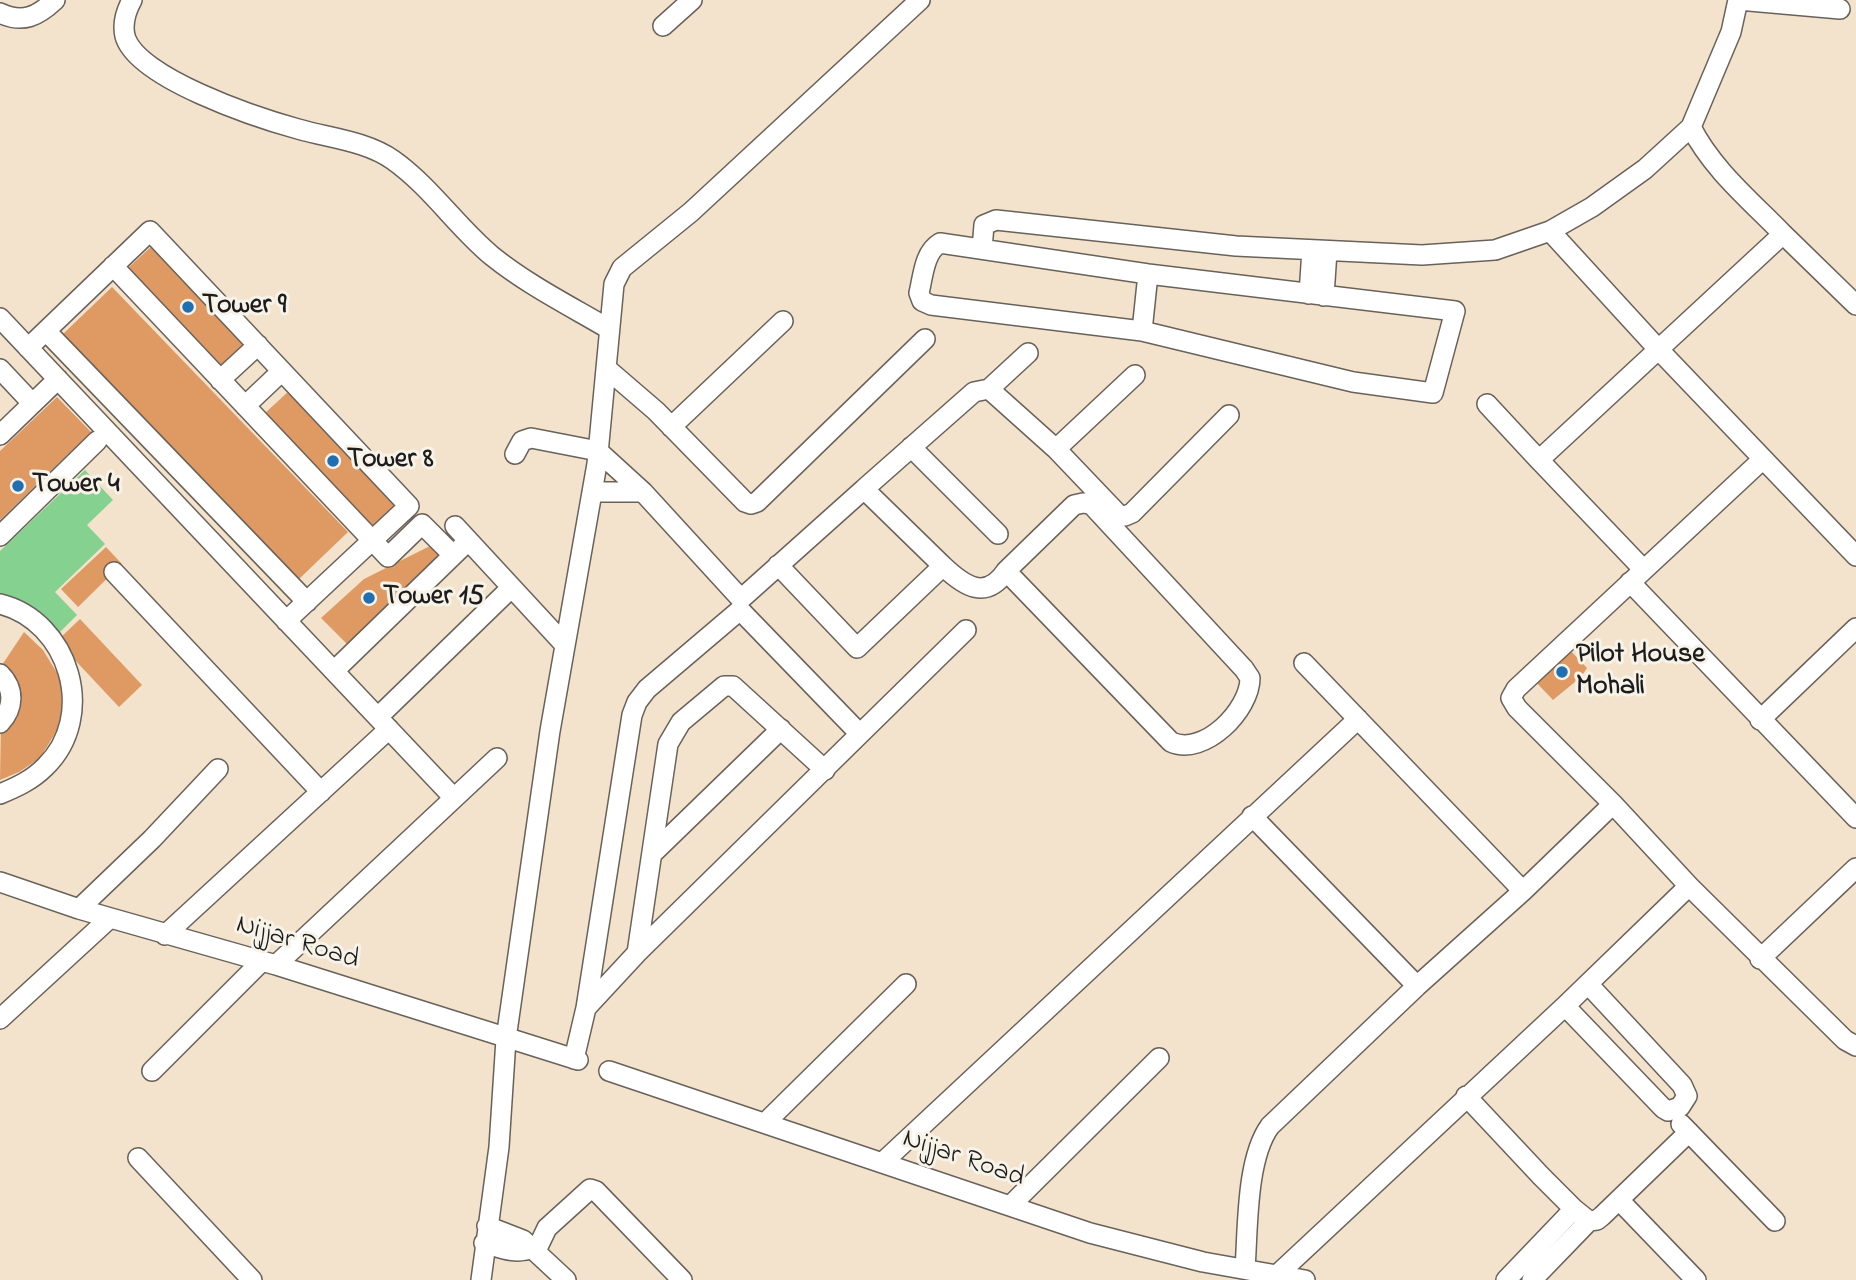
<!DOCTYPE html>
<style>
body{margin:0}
canvas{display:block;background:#f4e3cc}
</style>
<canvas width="1856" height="1280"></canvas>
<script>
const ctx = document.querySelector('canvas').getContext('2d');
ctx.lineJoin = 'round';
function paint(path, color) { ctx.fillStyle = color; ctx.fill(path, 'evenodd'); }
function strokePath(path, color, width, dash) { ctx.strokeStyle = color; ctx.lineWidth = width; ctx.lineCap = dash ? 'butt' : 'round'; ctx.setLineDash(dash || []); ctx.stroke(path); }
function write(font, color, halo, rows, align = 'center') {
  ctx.font = font + ' "Indie Flower",sans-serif'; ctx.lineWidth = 6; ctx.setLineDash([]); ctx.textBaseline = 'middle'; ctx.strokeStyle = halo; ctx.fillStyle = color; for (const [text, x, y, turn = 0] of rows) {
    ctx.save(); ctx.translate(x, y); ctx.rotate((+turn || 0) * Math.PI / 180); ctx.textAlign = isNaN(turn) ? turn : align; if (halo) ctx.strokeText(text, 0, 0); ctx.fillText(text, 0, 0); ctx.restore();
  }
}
paint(new Path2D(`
 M85 470 113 500 87 525 105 544 55 592 77 615 55 637 15 598 0 597V551Z`), '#85d290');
paint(new Path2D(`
 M155 243 248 345 221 370 127 269Z
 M112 287 348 532 299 579 63 334Z
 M290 390 402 508 377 532 264 414Z
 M57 397 91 432 0 520V451Z
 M432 545 440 554 348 645 321 618 364 579Z
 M106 547 122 564 78 607 61 589Z
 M80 619 142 685 119 707 57 641Z
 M24 632 43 650 57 673 61 686 62 710 57 730 40 758 19 772 0 780 2 665Z
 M1567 647 1587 668 1581 677 1553 700 1533 679Z`), '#df9963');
const minor = new Path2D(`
 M132 0C126 11 122 23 125 36 136 78 258 118 298 129 329 138 366 141 393 160 431 187 457 227 492 256 528 285 570 306 609 329
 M0 13C23 24 38 16 55 0
 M663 26 692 0
 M1550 231 1659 350 1856 556
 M1783 234 1856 305
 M940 243 1148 274 1455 311 1433 393 1353 382 1142 331 931 305 922 301 919 293C923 277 924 252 940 243Z
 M982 249 984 225 996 220 1236 246 1422 255 1495 250 1550 231 1592 207 1645 169 1691 127
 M113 266 388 557 422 524 453 555
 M1309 294 1312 250
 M1324 296 1327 251
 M0 318 454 798
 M46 331 307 602
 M1142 331 1148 274
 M28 348 150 231 409 506 286 621
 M606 368 656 411 745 502 751 504 757 502 925 339
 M0 369 32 403
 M220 380 258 345
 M989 389 1028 353
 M1487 404 1539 460
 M245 406 282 371
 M671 427 783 321
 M0 435 58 379
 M911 447 998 534
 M1056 449 1135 375
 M515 454 522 441 531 438 598 451 643 492 741 599 864 489 943 566 857 648 778 565
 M864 489 974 392 989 389 1056 449 1119 515 1125 516 1132 513 1229 415
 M592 492H643
 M455 526 565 645
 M0 536 97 441
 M943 566C964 586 986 601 1006 571L1074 505 1083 503 1091 504 1244 669 1250 678C1250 710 1204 757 1171 742L1006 571
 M1643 569 1539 460 1783 234C1751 201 1712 169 1691 127L1731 32 1738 0 1840 9
 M114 572 321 792
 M1630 582 1856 818
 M0 604C69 621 98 716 45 767 32 780 17 787 0 794
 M1304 663 1523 891
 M334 671 468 541
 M0 674C15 689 14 708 0 723
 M378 717 511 588
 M1760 720 1856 628
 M860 734 966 630
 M1252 816 1417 986
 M653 853 781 729
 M0 882 79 909 276 965 578 1060
 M1689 886 1845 1040 1856 1046
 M79 909 152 839 218 769
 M165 935 389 729
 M637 953 668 744 681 722 724 686H733L825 770
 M1760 959 1856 868
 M276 965 497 758
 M1565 1006 1663 1108 1668 1111 1680 1107 1687 1096 1682 1085 1588 984
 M0 1019 110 918
 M574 1059 586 1008 632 715 637 702 647 689 740 610 860 734 637 953 586 1008
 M152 1071 262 961
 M609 1071 1090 1233 1203 1262 1305 1280
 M1466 1096 1541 1176 1574 1209 1589 1221 1597 1220 1602 1216 1689 1132
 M765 1123 906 984
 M1681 1124 1775 1221
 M138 1158 252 1280
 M882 1163 1358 719
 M1619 1200 1696 1280
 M1010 1206 1159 1058
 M487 1226 523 1240 566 1280
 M484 1243C501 1248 516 1255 532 1248
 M536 1251 547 1228 590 1189 596 1191 682 1280
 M1245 1269C1248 1228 1246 1159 1270 1126L1417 986 1523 891 1613 804
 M1277 1275 1565 1006 1689 886 1613 804 1517 708 1511 698 1516 689 1763 459
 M481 1280 499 1147 506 1039 550 731 597 464 614 284 622 268 691 212 920 0
 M1506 1280 1574 1209
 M1532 1280 1589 1221`);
strokePath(minor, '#68625a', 22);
strokePath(minor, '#fff', 19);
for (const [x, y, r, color] of [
 [188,307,7,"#1f6fb2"],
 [333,461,7,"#1f6fb2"],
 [18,486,7,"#1f6fb2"],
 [369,598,7,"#1f6fb2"],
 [1562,672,7,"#1f6fb2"]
]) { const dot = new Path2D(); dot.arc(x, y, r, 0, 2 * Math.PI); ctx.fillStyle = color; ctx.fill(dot); strokePath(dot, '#f7f3e8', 2.5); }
write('bold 28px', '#1c1c1c', '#f7f3e8', [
 ["Tower 9",202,307],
 ["Tower 8",347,461],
 ["Tower 4",32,486],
 ["Tower 15",383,598],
 ["Pilot House",1576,656],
 ["Mohali",1576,688]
], 'left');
write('28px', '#1c1c1c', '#f7f3e8', [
 ["Nijjar Road",297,944,17],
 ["Nijjar Road",963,1160,19]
]);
</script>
